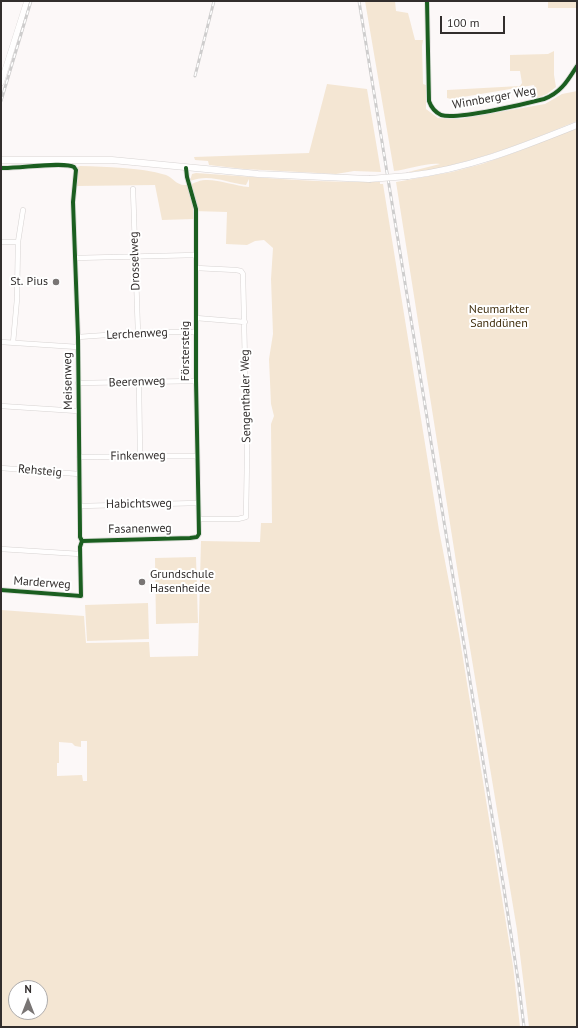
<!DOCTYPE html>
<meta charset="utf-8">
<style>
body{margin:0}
#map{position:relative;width:578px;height:1028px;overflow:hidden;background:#fcf8f8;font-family:"PT Sans",sans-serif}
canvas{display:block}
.frame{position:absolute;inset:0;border:2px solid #322e2d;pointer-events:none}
.north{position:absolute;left:8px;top:980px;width:40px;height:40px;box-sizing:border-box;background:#fff;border:1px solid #adabab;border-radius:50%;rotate:0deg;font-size:11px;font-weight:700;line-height:16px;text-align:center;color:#322e2d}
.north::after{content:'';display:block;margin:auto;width:14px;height:18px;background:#797574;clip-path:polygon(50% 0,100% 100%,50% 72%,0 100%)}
.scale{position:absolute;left:440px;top:16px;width:65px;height:18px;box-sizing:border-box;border:2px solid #322e2d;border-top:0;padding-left:5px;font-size:12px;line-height:14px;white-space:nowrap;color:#322e2d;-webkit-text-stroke:3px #fff;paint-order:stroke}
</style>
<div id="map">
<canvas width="578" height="1028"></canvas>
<div class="frame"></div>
<div class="north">N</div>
<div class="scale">100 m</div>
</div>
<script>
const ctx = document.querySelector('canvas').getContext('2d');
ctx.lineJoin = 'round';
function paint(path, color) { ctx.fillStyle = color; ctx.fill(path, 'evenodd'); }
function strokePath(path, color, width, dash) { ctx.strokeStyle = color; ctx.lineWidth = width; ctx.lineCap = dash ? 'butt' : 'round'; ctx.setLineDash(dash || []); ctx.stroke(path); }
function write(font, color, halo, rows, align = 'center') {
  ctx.font = font + ' "PT Sans",sans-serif'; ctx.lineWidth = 4; ctx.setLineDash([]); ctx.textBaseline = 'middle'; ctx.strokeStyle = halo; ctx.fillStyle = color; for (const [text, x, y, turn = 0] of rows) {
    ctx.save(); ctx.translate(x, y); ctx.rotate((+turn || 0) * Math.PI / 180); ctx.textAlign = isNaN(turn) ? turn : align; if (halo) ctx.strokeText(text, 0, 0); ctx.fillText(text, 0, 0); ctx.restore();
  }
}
paint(new Path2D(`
 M365 1H395L396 11 408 13 415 40H423L422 46 423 84 426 85V109L438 118 459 119 545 104 562 94 577 91V121C538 137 500 153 459 163 443 168 424 172 408 172L440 164C429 162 406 170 394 171Z
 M548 1H577V8H548Z
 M554 51V75L556 87 547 94 537 98 534 85 451 99 447 98V90L520 86 522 83 520 71H510V55L548 54Z
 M327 84 367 89 381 172 354 171 336 174 244 169 209 165 208 161 195 160 194 157 309 153Z
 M577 128V1027H529L517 930 464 612 396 182 452 172 482 164 519 151Z
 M80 166C108 167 138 167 166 175 173 178 177 185 184 185 192 186 198 179 207 180 221 180 235 186 249 187V179L246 185C227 183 210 173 190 181L192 174 196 173C257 177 319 183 380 182V184H383L439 530 459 634 513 966 520 1027H1V610L84 616 86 643 149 642 150 657 198 656 201 541 260 542 261 523H272L271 424 274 416 271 404 269 359 273 334 271 279 273 248 264 240 255 241 247 245 226 244 227 212 193 211 194 219 162 220 155 185 77 186 78 175 77 167ZM81 741H87V781H83L82 775 57 776V763H59V742L72 743 75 746 81 747ZM16 988H40V1012H16Z
 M196 557 198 623 156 624 155 558Z
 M148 603 149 639 87 641 85 605Z`), '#f4e6d3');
const minor = new Path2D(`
 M427 1 429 101C431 107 435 112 441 115 457 120 525 104 544 99 561 93 568 80 577 66
 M1 168C17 169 64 161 74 167L76 170 73 202 78 337 80 531V537L82 541 80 547 81 596 1 590
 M133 189 138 333
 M1 242H18
 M75 258 196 255
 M196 268 236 270 241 271 243 274 247 456 246 517 238 519H199
 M196 318 245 322
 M78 337 150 332H196
 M1 342 78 347
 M13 343 17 299 18 242 23 210
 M139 382 140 456
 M78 383 196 381
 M1 406 78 411
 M79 457 197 456
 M1 468 79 474
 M80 506 198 503
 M82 541 190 538 197 537 199 534 196 381V209L187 177 186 168
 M1 549 80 554`);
const tertiary = new Path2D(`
 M1 83 27 1`);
const secondary = new Path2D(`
 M1 160H112L258 174 369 179
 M408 176C468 169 522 147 577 125`);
strokePath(minor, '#d7d3d2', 5.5);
strokePath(tertiary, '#d7d3d2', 6);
strokePath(secondary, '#d7d3d2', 7);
strokePath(minor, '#fffefe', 4.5);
strokePath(tertiary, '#fffefe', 5.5);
strokePath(secondary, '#fffefe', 6);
const rail = new Path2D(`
 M359 1 503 883 519 986 524 1027
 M195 76 214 1
 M1 101 31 1`);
strokePath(rail, '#cecdcd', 3);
strokePath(rail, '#fff', 1.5, [4.5]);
const secondaryBridge = new Path2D(`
 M369 179 408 176`);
strokePath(secondaryBridge, '#d7d3d2', 7, []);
strokePath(secondaryBridge, '#fffefe', 6);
strokePath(new Path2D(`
 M427 1 429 101C431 107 435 112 441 115 457 120 525 104 544 99 561 93 568 80 577 66
 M1 168C17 169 64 161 74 167L76 170 73 202 78 337 80 531V537L82 541 80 547 81 596 1 590
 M82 541 190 538 197 537 199 534 196 381V209L187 177 186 168`), '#1b5e20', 4);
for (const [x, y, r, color] of [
 [56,282,4,"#797574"],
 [142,582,4,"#797574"]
]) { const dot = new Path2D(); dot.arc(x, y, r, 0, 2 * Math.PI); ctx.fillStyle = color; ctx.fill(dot); strokePath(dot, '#fff', 1.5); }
write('12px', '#322e2d', '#fff', [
 ["Winnberger Weg",494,98,-10],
 ["Drosselweg",135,261,-92],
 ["Lerchenweg",137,334,-3],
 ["Förstersteig",186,351,-90],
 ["Meisenweg",68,381,-91],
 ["Beerenweg",137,382,-2],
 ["Sengenthaler Weg",246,396,-91],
 ["Finkenweg",138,456,-1],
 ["Rehsteig",40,471,5],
 ["Habichtsweg",139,504,-1],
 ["Fasanenweg",140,529,-1],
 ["Marderweg",42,583,4]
]);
write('12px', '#322e2d', '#fff', [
 ["St. Pius",48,282],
 ["Grundschule",150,575,"left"],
 ["Hasenheide",150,589,"left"]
], 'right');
write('12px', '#3f2d0c', '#fff', [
 ["Neumarkter",499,310],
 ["Sanddünen",499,324]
]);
</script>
